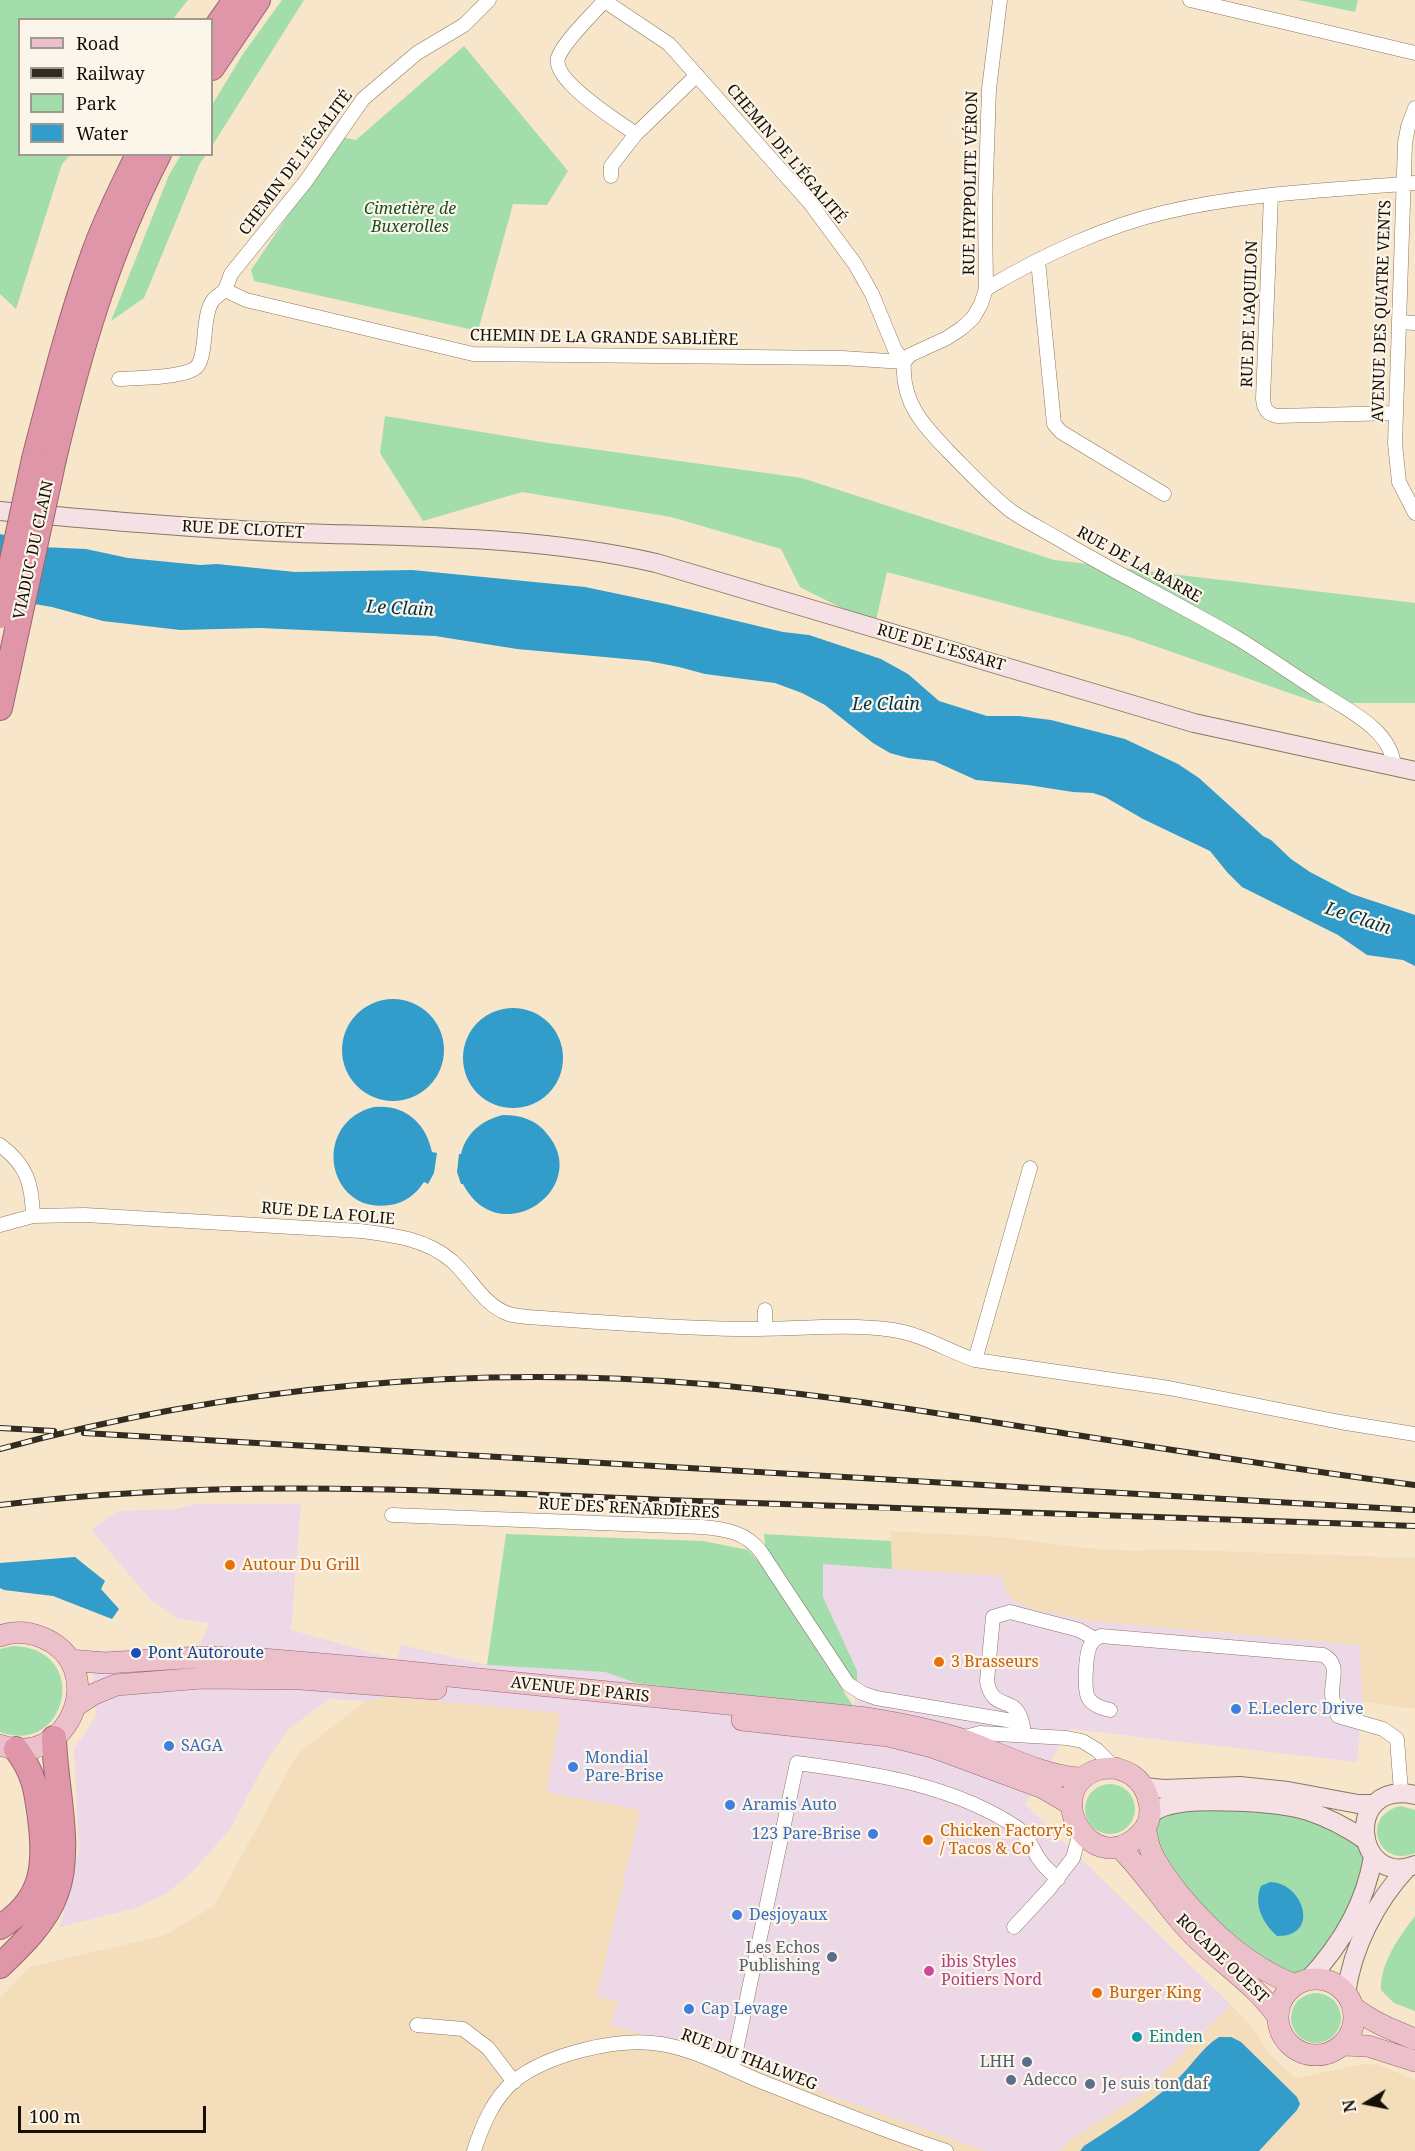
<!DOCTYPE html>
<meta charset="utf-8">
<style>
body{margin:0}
#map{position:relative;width:1415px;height:2151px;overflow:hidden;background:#f8e6cb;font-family:"Noto Serif",serif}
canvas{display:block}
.legend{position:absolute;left:18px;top:18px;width:195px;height:138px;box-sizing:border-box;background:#fcf5ea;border:2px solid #a0998f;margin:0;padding:8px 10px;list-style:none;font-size:18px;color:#150f06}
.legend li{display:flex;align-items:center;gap:12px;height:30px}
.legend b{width:30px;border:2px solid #a0998f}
.north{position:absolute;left:1337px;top:2073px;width:60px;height:60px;-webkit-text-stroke:4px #fcf5ea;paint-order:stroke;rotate:260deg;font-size:16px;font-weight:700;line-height:24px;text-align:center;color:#150f06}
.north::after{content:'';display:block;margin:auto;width:21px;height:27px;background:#150f06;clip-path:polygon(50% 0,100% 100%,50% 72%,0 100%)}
.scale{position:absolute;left:18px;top:2106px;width:188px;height:27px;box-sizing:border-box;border:3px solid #150f06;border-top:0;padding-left:8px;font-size:18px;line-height:21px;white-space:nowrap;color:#150f06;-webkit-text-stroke:4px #fcf5ea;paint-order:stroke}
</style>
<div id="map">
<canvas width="1415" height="2151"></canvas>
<ul class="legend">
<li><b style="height:8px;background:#ecc0cb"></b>Road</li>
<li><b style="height:8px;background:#332b20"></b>Railway</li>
<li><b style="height:16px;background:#a2ddab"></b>Park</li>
<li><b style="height:16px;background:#329cca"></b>Water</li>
</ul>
<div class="north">N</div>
<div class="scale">100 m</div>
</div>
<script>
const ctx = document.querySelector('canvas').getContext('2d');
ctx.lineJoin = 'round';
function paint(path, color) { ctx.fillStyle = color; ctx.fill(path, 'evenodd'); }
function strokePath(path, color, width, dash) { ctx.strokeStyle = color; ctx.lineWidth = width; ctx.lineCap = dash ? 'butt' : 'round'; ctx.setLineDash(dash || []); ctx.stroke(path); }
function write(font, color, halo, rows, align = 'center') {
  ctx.font = font + ' "Noto Serif",serif'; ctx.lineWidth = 4.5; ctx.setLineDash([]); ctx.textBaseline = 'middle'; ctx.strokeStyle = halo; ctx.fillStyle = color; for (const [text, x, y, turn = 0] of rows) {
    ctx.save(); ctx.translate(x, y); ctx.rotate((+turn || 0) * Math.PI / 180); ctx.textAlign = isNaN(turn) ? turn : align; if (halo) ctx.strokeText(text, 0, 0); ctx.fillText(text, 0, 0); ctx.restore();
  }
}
paint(new Path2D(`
 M196 1504H301L291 1630 387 1657 397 1659 401 1645 487 1665 605 1672 637 1683 854 1709 857 1671 823 1597V1563L1001 1576 1006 1591 1031 1609 1092 1621 1360 1645 1363 1702 1357 1762 1070 1729 1025 1804 1231 2005 1144 2093 1070 2140 1059 2151H985L725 2058 611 2025 597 1996 640 1811 546 1792 560 1713 391 1697 366 1701 329 1699 290 1728 266 1761 231 1828 193 1871 166 1894 133 1909 60 1927 79 1850 74 1749 96 1716 91 1651 199 1646 210 1623 178 1619 150 1599 91 1530 117 1511 177 1509Z`), '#ecd8e7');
paint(new Path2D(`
 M890 1531 1002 1537 1085 1548 1135 1551 1157 1549 1415 1558V1709L1363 1702 1359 1645 1092 1621 1031 1609 1012 1599 1006 1591 1001 1576 892 1569Z
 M391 1697 560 1713 547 1792 640 1810 597 1996 618 2002 611 2025 725 2058 985 2151H0V1998L30 1967 165 1935 214 1906 298 1753 366 1701Z
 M1231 2005 1252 2027 1270 2055 1296 2078 1364 2064 1379 2065 1415 2080V2151H1059L1070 2140 1144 2093Z`), '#f3ddbb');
paint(new Path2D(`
 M0 0H188L173 19 20 20V154L70 155 62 164 16 309 0 294Z
 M282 0H304L212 146V105L243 54Z
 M1298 0H1358L1355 12Z
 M464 46 568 171 547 205 513 204 478 331 254 281 251 270 341 137 356 140Z
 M181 155H206L200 163 144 298 111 321 169 175Z
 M385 416 542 442 802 478 1054 560 1415 603V703H1318L1129 637 887 572 875 625 800 587 781 549 671 517 522 492 423 521 380 453Z
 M506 1534 703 1541 748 1550 764 1568 855 1709 636 1683 605 1672 487 1665Z
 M764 1534 891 1541 892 1569 823 1564V1597L857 1671V1684L846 1674 765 1546Z
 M13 1646C92 1648 68 1757 0 1732V1649Z
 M1085 1809a25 25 0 1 1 50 0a25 25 0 1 1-50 0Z
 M1401 1806 1415 1810V1853C1378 1869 1359 1815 1401 1806Z
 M1229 1809 1280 1813 1321 1822 1361 1847 1365 1857 1354 1902 1312 1969 1297 1974H1284L1265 1964 1190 1895 1156 1845 1155 1825 1161 1817 1171 1811Z
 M1415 1916V2011L1394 2003 1381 1990C1380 1963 1399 1937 1415 1916Z
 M1291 2018a25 25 0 1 1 50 0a25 25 0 1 1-50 0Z`), '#a2ddab');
paint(new Path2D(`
 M0 534 27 541 41 547 86 549 128 558 200 565 217 564 295 572 412 570 585 587 666 604 783 632 809 635 881 659 908 674 939 701 987 716H1019L1051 720 1125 739 1178 764 1199 778 1263 836 1271 840 1291 859 1310 872 1352 894 1415 915V966L1403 960 1367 955 1338 935 1242 887 1227 872 1210 851 1143 819 1105 797 1093 793 1073 792 1028 785 976 780 934 761 908 758 890 753 873 743 825 705 802 693 775 683 705 674 679 667 648 661 517 649 435 636 260 628 180 630 103 621 52 607 0 598Z
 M342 1050a51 51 0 1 1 102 0a51 51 0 1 1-102 0Z
 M463 1058a50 50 0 1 1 100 0a50 50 0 1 1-100 0Z
 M374 1107C405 1104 426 1123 432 1152L437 1153 434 1173 428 1184 424 1182C416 1194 405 1203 390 1205 327 1215 310 1123 374 1107Z
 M503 1115C521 1115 537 1120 548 1135 592 1189 499 1253 463 1184H461L457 1172 459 1154H461C466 1133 482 1120 503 1115Z
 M75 1557 105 1581 101 1589 119 1609 112 1619 53 1596 4 1590 0 1588V1563Z
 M1270 1882C1304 1883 1321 1937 1277 1936 1263 1923 1253 1905 1261 1886Z
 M1219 2037H1231L1241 2042 1297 2097 1300 2104 1297 2110 1259 2151H1080L1084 2146C1115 2126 1145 2107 1173 2083 1190 2069 1200 2049 1219 2037Z`), '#329cca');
const street = new Path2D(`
 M603 0 669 44 810 203 855 264 872 294 895 350 904 362
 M605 0C593 14 563 42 558 58 552 81 619 122 636 134
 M1190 0 1415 53
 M1415 108 1408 127 1405 143 1395 443 1399 482 1415 513
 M611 176V166L636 134 697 75
 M1271 195 1263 399C1264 409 1267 414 1277 416L1396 413
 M1038 261 1054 424 1061 432 1164 494
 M986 289C1039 257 1105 226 1166 212 1247 193 1332 190 1415 183
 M225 290 231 274 306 181 363 99 417 53 464 25 489 0
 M1399 322 1415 323
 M904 362C901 402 923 425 949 452 969 472 988 493 1011 511 1027 522 1045 531 1062 541 1119 575 1179 604 1237 638 1265 655 1292 674 1320 692 1347 710 1391 729 1394 766
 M904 362 910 355 947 338 962 328 973 318 981 304 986 289 985 208 989 89 1000 0
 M119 379C137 378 179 378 194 369 209 361 200 315 214 299 217 296 222 293 225 290L246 300 473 354 842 358 904 362
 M0 1145C27 1165 32 1184 33 1216
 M0 1225 33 1216 85 1215 361 1231C393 1235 426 1239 452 1261 471 1278 484 1306 509 1314 515 1316 522 1316 528 1317 598 1322 668 1328 738 1329 790 1330 842 1323 893 1330 922 1334 948 1351 975 1360L1030 1168
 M765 1310V1329
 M975 1360 1169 1388 1340 1422 1415 1434
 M392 1515 702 1527C725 1529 746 1532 761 1552L848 1684 862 1693 876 1698 1013 1721 1023 1727V1735
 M1110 1710C1102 1708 1094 1706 1089 1699 1083 1691 1086 1654 1090 1646 1092 1641 1096 1638 1101 1636L1323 1655C1340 1664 1332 1678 1332 1693 1332 1701 1336 1709 1338 1716L1383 1729 1397 1739 1401 1792
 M1023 1727C1017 1691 993 1715 987 1681L993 1617 1010 1612 1079 1630 1095 1639
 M961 1738 980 1733 1067 1738 1082 1741 1097 1750 1115 1768
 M1014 1927 1049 1889 1073 1858 1080 1832
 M417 2025 463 2029 488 2048 514 2082
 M732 2069 797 1763C872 1773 955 1785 1019 1829 1029 1837 1032 1849 1039 1859 1044 1867 1051 1872 1058 1879
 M474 2151C482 2126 493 2099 514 2081 548 2054 618 2037 661 2044 693 2049 725 2066 755 2079 818 2104 881 2130 946 2151`);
const secondary = new Path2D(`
 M0 511C100 520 199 529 299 533 418 537 539 536 656 563L1194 723 1415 771
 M1144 1787 1164 1789 1240 1786 1288 1791 1358 1804H1374
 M1415 1795C1342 1779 1355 1889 1415 1865
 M1150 1813C1156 1811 1161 1807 1167 1806 1194 1797 1281 1802 1308 1811 1329 1818 1348 1828 1365 1840
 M1308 1980C1341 1945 1365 1905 1373 1857
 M1346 1994C1352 1948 1376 1901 1408 1867`);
const primary = new Path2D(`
 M0 1636C13 1631 28 1632 41 1637 111 1664 71 1771 0 1745
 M70 1660 105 1663 200 1657 262 1659 369 1668 867 1718C899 1723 930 1729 961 1739 998 1752 1043 1777 1082 1778
 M77 1705 94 1694 116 1685 202 1678 300 1679 436 1689
 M742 1720 889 1736 932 1747 1043 1788 1072 1805
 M1115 1768C1121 1770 1128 1772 1132 1775 1149 1787 1157 1815 1142 1832 1094 1885 1038 1791 1097 1770 1103 1768 1110 1768 1115 1768Z
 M1145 1828C1147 1836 1148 1844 1151 1851 1157 1866 1169 1881 1179 1894 1211 1932 1247 1966 1295 1985
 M1119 1847C1147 1874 1166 1908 1194 1936 1221 1963 1256 1985 1278 2017
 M1278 2017a38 38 0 1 1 76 0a38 38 0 1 1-76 0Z
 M1353 2007C1372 2022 1392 2030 1415 2039
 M1342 2045 1368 2046 1415 2061`);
const highway = new Path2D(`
 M212 33 235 0
 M212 68 258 0
 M34 459C52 390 69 322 93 255 105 220 122 188 138 154
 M54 459C79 353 108 252 159 154
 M0 708 7 676
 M0 1927C44 1900 46 1864 40 1818 36 1788 34 1773 16 1749
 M0 1966C22 1945 46 1922 56 1894 73 1849 55 1786 54 1738`);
strokePath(street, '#887860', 15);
strokePath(secondary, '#887860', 20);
strokePath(primary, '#98676f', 22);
strokePath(highway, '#98676f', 26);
strokePath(street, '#fff', 14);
strokePath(secondary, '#f5e0e5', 18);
strokePath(primary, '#ecc0cb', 21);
strokePath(highway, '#df96a8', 24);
const rail = new Path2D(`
 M0 1428 54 1431
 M84 1433 1415 1510
 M0 1449C228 1387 469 1364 704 1384 812 1393 918 1410 1024 1427 1154 1447 1284 1468 1415 1485
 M0 1505C221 1477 446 1491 668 1500 917 1510 1166 1518 1415 1526`);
strokePath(rail, '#332b20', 6);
strokePath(rail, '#fcf5ea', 4, [11]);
const highwayBridge = new Path2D(`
 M0 616 34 459
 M7 676 54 459`);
strokePath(highwayBridge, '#98676f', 26, []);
strokePath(highwayBridge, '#df96a8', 24);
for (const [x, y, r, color] of [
 [230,1565,6,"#e8710a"],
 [136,1653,6,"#1a4fb4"],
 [939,1662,6,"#e8710a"],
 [1236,1709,6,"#3f7fe0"],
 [169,1746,6,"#3f7fe0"],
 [573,1767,6,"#3f7fe0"],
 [730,1805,6,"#3f7fe0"],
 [873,1834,6,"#3f7fe0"],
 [928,1840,6,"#e8710a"],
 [737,1915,6,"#3f7fe0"],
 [832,1957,6,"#5c6f8a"],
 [929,1971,6,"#d1479c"],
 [1097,1993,6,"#e8710a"],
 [689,2009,6,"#3f7fe0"],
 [1137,2037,6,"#0f9aa8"],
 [1027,2062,6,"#5c6f8a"],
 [1011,2080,6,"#5c6f8a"],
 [1090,2084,6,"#5c6f8a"]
]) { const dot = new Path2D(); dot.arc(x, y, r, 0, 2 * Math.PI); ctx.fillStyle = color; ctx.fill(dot); strokePath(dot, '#fcf5ea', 2); }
write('16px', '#150f06', '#fcf5ea', [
 ["CHEMIN DE L'ÉGALITÉ",786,154,50],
 ["CHEMIN DE L'ÉGALITÉ",296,163,-53],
 ["RUE HYPPOLITE VÉRON",971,183,-89],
 ["AVENUE DES QUATRE VENTS",1382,311,-88],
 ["RUE DE L'AQUILON",1250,314,-88],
 ["CHEMIN DE LA GRANDE SABLIÈRE",604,338,1],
 ["RUE DE CLOTET",243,530,3],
 ["VIADUC DU CLAIN",34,550,-78],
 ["RUE DE LA BARRE",1139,565,29],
 ["RUE DE L'ESSART",941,648,16],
 ["RUE DE LA FOLIE",328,1214,5],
 ["RUE DES RENARDIÈRES",629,1509,3],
 ["AVENUE DE PARIS",580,1690,6],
 ["ROCADE OUEST",1222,1959,44],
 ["RUE DU THALWEG",749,2060,21]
]);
write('italic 16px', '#174d24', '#fcf5ea', [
 ["Cimetière de",410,209],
 ["Buxerolles",410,227]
]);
write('16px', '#c56008', '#fcf5ea', [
 ["Autour Du Grill",242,1565],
 ["3 Brasseurs",951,1662],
 ["Chicken Factory's",940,1831],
 ["/ Tacos & Co'",940,1849],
 ["Burger King",1109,1993]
], 'left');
write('16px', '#164399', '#fcf5ea', [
 ["Pont Autoroute",148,1653]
], 'left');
write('16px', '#366cbe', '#fcf5ea', [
 ["E.Leclerc Drive",1248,1709],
 ["SAGA",181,1746],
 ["Mondial",585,1758],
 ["Pare-Brise",585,1776],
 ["Aramis Auto",742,1805],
 ["123 Pare-Brise",861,1834,"right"],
 ["Desjoyaux",749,1915],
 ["Cap Levage",701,2009]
], 'left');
write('16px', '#4e5e75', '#fcf5ea', [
 ["Les Echos",820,1948],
 ["Publishing",820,1966],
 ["LHH",1015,2062],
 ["Adecco",1023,2080,"left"],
 ["Je suis ton daf",1102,2084,"left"]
], 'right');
write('16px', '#b23c85', '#fcf5ea', [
 ["ibis Styles",941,1962],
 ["Poitiers Nord",941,1980]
], 'left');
write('16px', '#0d838f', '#fcf5ea', [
 ["Einden",1149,2037]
], 'left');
write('italic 18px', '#033346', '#fcf5ea', [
 ["Le Clain",400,609,3],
 ["Le Clain",886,705],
 ["Le Clain",1358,919,18]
]);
</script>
